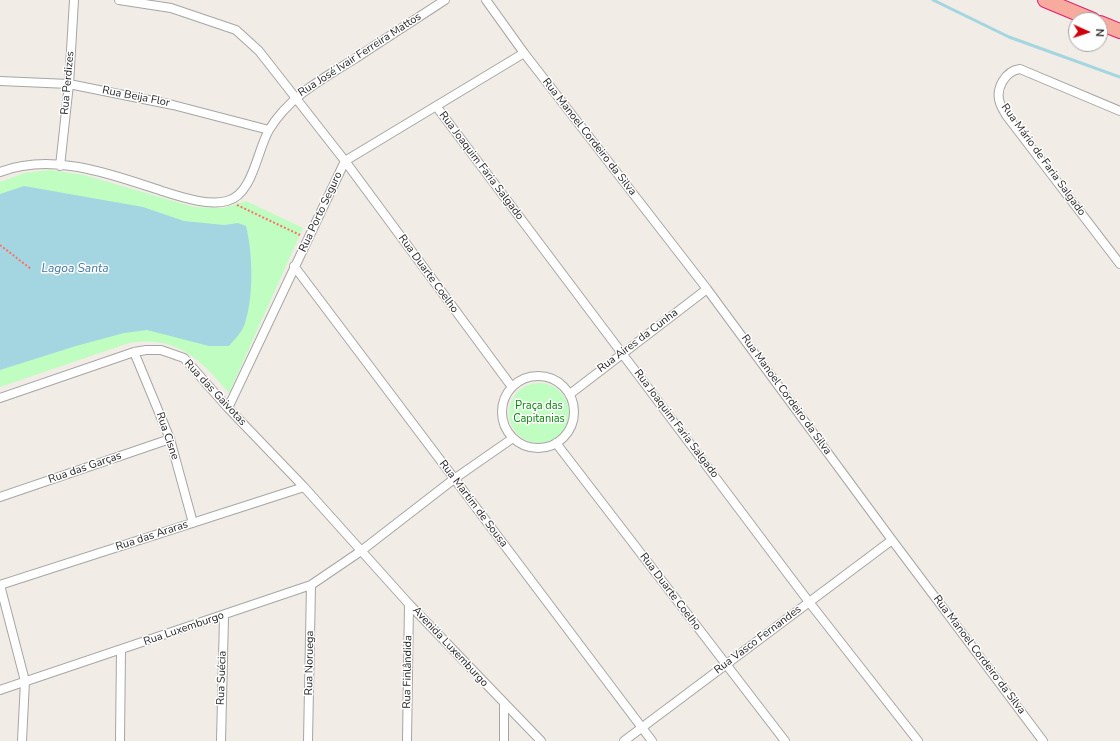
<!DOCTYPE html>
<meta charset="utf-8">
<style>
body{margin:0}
#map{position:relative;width:1120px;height:741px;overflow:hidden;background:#f1ece5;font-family:"Nunito Sans",sans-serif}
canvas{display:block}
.north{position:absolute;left:1068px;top:12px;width:40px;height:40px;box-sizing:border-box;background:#fff;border:1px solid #a5a5a5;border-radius:50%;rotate:93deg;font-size:11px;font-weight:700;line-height:16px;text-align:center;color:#1f1f1f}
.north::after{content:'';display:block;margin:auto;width:14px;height:18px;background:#ce000c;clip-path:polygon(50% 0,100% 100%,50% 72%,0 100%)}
</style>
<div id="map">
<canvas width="1120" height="741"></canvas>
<div class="north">N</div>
</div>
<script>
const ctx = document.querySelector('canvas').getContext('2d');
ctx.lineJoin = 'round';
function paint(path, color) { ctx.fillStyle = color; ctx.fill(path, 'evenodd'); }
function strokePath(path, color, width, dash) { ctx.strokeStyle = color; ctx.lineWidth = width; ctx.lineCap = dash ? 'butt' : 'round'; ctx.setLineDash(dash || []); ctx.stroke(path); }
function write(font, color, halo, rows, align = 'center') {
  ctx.font = font + ' "Nunito Sans",sans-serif'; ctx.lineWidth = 3; ctx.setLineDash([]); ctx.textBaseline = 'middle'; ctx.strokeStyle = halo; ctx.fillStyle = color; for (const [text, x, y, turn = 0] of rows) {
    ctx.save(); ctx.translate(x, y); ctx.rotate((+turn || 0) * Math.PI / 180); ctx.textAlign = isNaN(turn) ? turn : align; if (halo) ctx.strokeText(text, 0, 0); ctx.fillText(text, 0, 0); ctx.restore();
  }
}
paint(new Path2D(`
 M49 170 84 175 194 207 223 208 246 201 303 228 229 393C200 359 177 335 129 343L0 387V182L25 173Z
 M509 413a30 30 0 1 1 60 0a30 30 0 1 1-60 0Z`), '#c0fdc1');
paint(new Path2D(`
 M24 186 143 207 184 221 224 225 238 223 246 226C253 254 254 299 244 326 241 333 234 340 229 346H209L147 330 124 333 76 346 0 370V194Z`), '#a3d6e1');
strokePath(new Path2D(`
 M933 0 1009 37 1120 77`), '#a3d6e1', 3);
const minor = new Path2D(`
 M119 0 171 8 236 30 259 51 345 161 512 387
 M486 0 524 53 707 289 892 540 1043 741
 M0 81 69 84 173 105 269 130
 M436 106 809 602 918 741
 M1120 111 1020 69C1005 71 995 89 1000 103 1001 107 1004 111 1006 115L1120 264
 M60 166 69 84 74 0
 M0 172C53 152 111 174 162 191 182 197 207 206 227 201 253 195 257 150 269 130 289 96 324 78 356 58 386 38 416 19 445 0
 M294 266 652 741
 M134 352 170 439 193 523
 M502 412a36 36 0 1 1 72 0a36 36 0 1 1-72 0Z
 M570 394 707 289
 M0 398 134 352 146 350H161L184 358 228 408 304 487 409 604 541 741
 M228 408 345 161 524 53
 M556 443 785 741
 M0 497 170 439
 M0 585 304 487
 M0 585 25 681 22 741
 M0 690 311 585 361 551 454 479 513 438
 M120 741 121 650
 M221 741 224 616
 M308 741 311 585
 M407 741 409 604
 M504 741V705
 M624 741 892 540`);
const trunk = new Path2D(`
 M1045 0 1093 20
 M1100 23 1120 31`);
strokePath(minor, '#a6a6a6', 10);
strokePath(trunk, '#e61a6c', 16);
strokePath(new Path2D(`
 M237 205 300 235
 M0 245 31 269`), '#ff6e67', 2, [2, 2]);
strokePath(minor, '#fff', 8);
strokePath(trunk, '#f6ab9e', 14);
write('11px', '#1f1f1f', '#fff', [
 ["Rua José Ivair Ferreira Mattos",360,55,-33],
 ["Rua Perdizes",68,83,-85],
 ["Rua Beija Flor",136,97,11],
 ["Rua Manoel Cordeiro da Silva",589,137,52],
 ["Rua Mário de Faria Salgado",1043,160,54],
 ["Rua Joaquim Faria Salgado",481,166,53],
 ["Rua Porto Seguro",321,212,-65],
 ["Rua Duarte Coelho",428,274,54],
 ["Rua Aires da Cunha",638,341,-37],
 ["Rua das Gaivotas",215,393,47],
 ["Rua Manoel Cordeiro da Silva",786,395,54],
 ["Rua Joaquim Faria Salgado",676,424,53],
 ["Rua Cisne",167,436,71],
 ["Rua das Garças",85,468,-19],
 ["Rua Martim de Sousa",473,504,53],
 ["Rua das Araras",152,536,-18],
 ["Rua Duarte Coelho",670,592,53],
 ["Rua Luxemburgo",184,629,-19],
 ["Rua Vasco Fernandes",758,640,-37],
 ["Avenida Luxemburgo",450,647,47],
 ["Rua Manoel Cordeiro da Silva",979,655,53],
 ["Rua Noruega",310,663,-89],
 ["Rua Finlândida",408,672,-89],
 ["Rua Suécia",222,678,-88]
]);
write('11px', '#058608', '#fff', [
 ["Praça das",539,406],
 ["Capitanias",539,419]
]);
write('italic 12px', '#4078a5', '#fff', [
 ["Lagoa Santa",75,269]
]);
</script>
